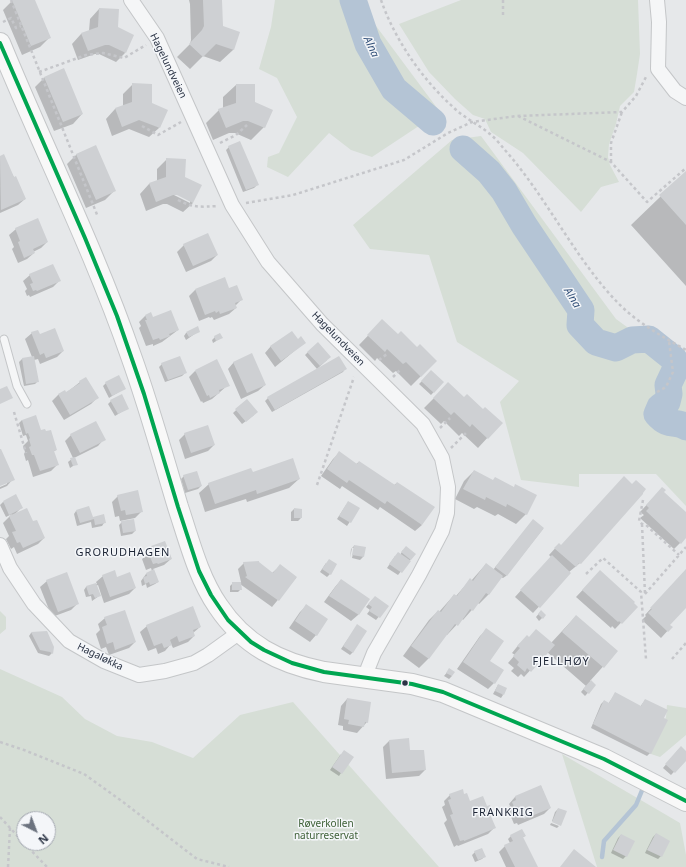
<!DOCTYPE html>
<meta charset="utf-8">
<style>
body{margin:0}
#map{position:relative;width:686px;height:867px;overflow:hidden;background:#e6e8ea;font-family:"Noto Sans",sans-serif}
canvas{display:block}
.north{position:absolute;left:16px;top:811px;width:40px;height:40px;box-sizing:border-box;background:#f4f6f9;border:1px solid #a4a8b1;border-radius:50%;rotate:138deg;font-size:11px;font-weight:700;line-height:16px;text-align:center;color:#2b3445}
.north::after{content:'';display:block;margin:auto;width:14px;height:18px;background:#6c737f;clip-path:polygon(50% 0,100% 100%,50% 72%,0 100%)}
</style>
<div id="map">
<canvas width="686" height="867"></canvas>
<div class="north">N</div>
</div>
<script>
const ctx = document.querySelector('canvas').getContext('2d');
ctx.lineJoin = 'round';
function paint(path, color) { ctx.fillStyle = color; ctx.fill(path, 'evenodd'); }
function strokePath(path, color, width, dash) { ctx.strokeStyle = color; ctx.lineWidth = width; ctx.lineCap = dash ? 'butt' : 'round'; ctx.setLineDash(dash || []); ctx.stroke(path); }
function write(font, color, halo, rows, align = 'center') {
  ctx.font = font + ' "Noto Sans",sans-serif'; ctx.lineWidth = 3; ctx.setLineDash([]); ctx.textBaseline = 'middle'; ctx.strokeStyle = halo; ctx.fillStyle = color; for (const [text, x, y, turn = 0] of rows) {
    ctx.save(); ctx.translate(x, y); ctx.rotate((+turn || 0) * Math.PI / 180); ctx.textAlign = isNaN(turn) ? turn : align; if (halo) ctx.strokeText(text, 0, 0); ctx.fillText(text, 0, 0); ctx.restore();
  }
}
paint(new Path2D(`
 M275 0H358L359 3 440 112 372 157 351 150 329 133 288 177 267 167 268 157 279 153 297 117 277 78 259 69 271 27Z
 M461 0H638L640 54 637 74 634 92 620 106 616 124 609 144 608 157 610 165 619 182 601 187 581 212 523 153 491 132 485 119 473 115 455 99 429 72 399 24Z
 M481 136 616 319 686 370V506L656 474H579V487L521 480 500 402 519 381 457 342 429 255 370 249 353 225 452 140Z
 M0 611 6 617V629L0 634Z
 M0 669 62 697 85 719 117 736 152 742 193 758 240 715 293 702 439 867H0ZM24 819H48V843H24Z
 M667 705 686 708V735L660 757 648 753 666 717Z
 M562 754 680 823 686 855V867H597Z`), '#d6ded6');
paint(new Path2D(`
 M13 0H34L50 37 40 47 22 55 3 10Z
 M189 0H221L222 27 239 33 233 50 220 62 203 56 190 69 177 57 190 44 191 40 190 4Z
 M99 9 117 28 125 53 116 62 99 54H95L78 60 72 44 81 34 89 31 90 19Z
 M45 77 82 114 73 124 54 131 35 87Z
 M133 84 151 103 159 128 149 137 129 129 112 136 106 119 115 109 123 106V94Z
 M236 85 254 103 264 127 251 140 235 133H229L213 140 206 123 219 110 223 108V97Z
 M229 147 257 185 254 188 243 192 226 150Z
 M77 154 114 191 105 200 86 208 67 164Z
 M3 156 25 199 18 205 0 213V157Z
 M167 159 184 178 193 203 183 212 167 204H163L146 211 140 194 149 184 157 181V169ZM173 192 190 201V203L172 194Z
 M686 172V286L631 225Z
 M16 229 47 242 41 248 33 252 34 253 27 259 18 263 12 249 14 247 9 235Z
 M184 245 217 255 211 261 186 272 177 252Z
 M30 275 59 281 53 287 30 297 29 295 27 296 25 291 27 289 23 281Z
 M229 289 241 300 235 306 236 308 229 314 214 320 212 317 210 318 209 317 199 321 189 296 195 290Z
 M151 314 153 319 178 330 162 342 153 346V344L146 346 139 328 141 326 139 322 145 316Z
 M382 321 398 336 436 361 411 386 396 371 393 373 377 358 375 361 359 345Z
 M199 331 186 340 184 336 186 333Z
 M32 333 39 335 63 351 57 357 40 364 38 359 34 360 38 381 35 384 24 386 19 362 22 359 32 357 25 339Z
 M215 337 221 338 213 343 212 340Z
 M297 340 304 343 275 367 265 353 271 346Z
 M308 352 327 360 317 369 305 355Z
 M234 362 265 385 258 391 241 399 228 369Z
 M162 364 185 373 182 376 165 382 159 367Z
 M345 369 343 372 272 412 265 401 268 398Z
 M195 371 228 385 212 399 203 403 202 401 201 402 189 377Z
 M431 372 443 382 431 395 419 384Z
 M80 382 97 398 91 404 64 420 52 401 58 395 64 391 66 393Z
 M106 383 125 388 109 398 103 386Z
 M439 393 464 398 501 423 478 448 462 433 459 436 444 421 441 424 424 408Z
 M247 400 254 415 242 424 233 413Z
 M111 401 128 408 115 416 108 404Z
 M22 420 40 431 56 450 53 452 57 465 51 471 33 477 28 460 26 461 24 454 25 452 23 446 28 441 26 435 23 436 19 423Z
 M185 434 214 445 208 451 185 459 179 440Z
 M71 435 104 439 98 446 74 458 76 464 70 468 68 462 73 458 65 441Z
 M0 450 13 479 7 486 0 489V487L7 484V482L0 485Z
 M339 453 356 464 359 462 394 485 397 483 422 525 415 531 380 507 378 510 342 486 340 489 321 476 333 459Z
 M474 471 526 514 516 524 498 514 495 516 477 507 474 509 455 499 464 481Z
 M252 473 299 479 289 488 247 502 246 499 205 512 199 493 209 484Z
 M184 476 201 486 198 489 185 493 181 479Z
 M656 495 686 513V537L674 549 640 518 644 515 640 512Z
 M118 496 142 511 135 518 120 521 119 516 115 517 112 502Z
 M3 502 21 508 15 514 33 523 44 538 38 544 17 554 14 547 11 549 6 539 9 536 3 523 12 514 6 517 0 505Z
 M346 505 359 508 347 526 337 519Z
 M294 509 301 518 298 521H291V512Z
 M76 511 92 518 104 523 102 526 92 528 91 522 77 526 74 514Z
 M122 522 135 531 132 534 121 536 119 525Z
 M530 524 543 529 506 576 503 578 501 577 488 595 479 604 478 603 463 620 462 619 447 635 446 634 428 659 419 668 403 656 429 620 438 611 439 612 454 595 456 596 470 580 471 581 486 564 493 570Z
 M559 544 580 563 569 572 570 573 533 613 515 597 551 557 549 555Z
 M354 546 365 548 363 557 360 560 352 558 354 548H352L350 558 351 549Z
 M151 547 171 559 164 565 153 569 158 582 155 584 147 588 146 584 142 586 141 581 146 574 152 571 151 568 146 570 142 559 146 556 145 553Z
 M403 550 411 559 398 575 387 568 395 556 400 555Z
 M244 563 272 573 280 566 296 578 272 607 240 584 241 589 238 592H230V586L233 583 241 582 238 569Z
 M326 563 330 574 327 577 320 572Z
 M686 570V607L669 625 671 627 661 638 642 620 646 616 645 615Z
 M103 576 117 578 135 588 129 594 104 603 98 585 96 586 99 596 92 601 91 596 86 597 84 590 86 587 97 584 96 582Z
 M594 578 636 607 615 629 612 626 611 628 576 597Z
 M341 580 368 599 358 615 351 621 324 602 335 587Z
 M47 581 78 603 71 610 52 617 40 587Z
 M372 600 388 606 376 620 367 614 370 610 366 607Z
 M306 606 316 635 310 642 289 628 300 612Z
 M541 611 545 615 539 621 536 617Z
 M576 616 617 651 590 681 595 685 585 696 581 692 586 686 547 652 524 677 521 674 518 677 511 671 514 668 508 663 515 655 512 653 520 643H551Z
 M105 618 135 642 129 648 109 655 106 647 101 649 96 634 100 630 98 624Z
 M147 626 200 627 193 633 194 636 188 642 173 648 171 644 165 651 158 654 156 648 148 651 140 632Z
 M357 626 353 652 350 655 341 649Z
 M486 630 489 661 494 683 488 689 457 669 480 636Z
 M47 632 53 647 52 653 49 656 38 653 29 636 31 633Z
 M449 670 452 676 449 679 444 676Z
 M498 685 503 695 501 698 493 694Z
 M615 694 640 707 645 700 663 718 650 753 647 756 591 728 601 704 604 701 608 704Z
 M347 699 367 722 357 733 343 730V726L338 725 341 706Z
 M389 741 409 751 425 770 419 776 386 779 383 747Z
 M678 750 686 752V759L671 775 663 768Z
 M341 754V773L339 776 330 770Z
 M541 786 550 808 544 814 518 825 517 823 514 824 509 812 508 813 506 809 510 806 509 804 515 797Z
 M450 795H464L470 802 487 807 491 811 489 813 494 828 488 834 458 846 457 845 454 847 444 823 447 820 442 807 445 805 444 801Z
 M558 809 560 824 552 821 555 812Z
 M551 823 559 826 557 828 550 825Z
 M656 834 661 856 658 859 645 853 653 837Z
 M621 835 626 856 623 859 611 853 618 838Z
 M511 836H525L522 838 537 867H506L499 852 505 846 510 843 508 839Z
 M475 852 485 856 482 859 475 862 472 855Z`), '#0003');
strokePath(new Path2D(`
 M602 857 604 841 636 805 643 788`), '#b4c4d5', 4.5);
strokePath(new Path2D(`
 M353 0 368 44 394 89 433 122
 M463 149 489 172 504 191 524 225 581 310 580 325 596 342 616 348 632 340 649 339 674 359 676 368 668 385 669 394 667 402 660 407 657 414C669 428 676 420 686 427`), '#b4c4d5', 27);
paint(new Path2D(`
 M12 0H35L51 38 31 46Z
 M203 0H222L223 26 240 32 234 50 216 44 203 57 189 44 202 30 204 26Z
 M99 8 119 9 118 27 134 35 126 53 109 45H105L88 51 81 33 98 27Z
 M64 68 83 114 63 122 44 77Z
 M132 83 152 84V103L168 110 160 128 139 120 122 127 115 108 132 102Z
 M236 84H255V102L273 110 265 128 248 121H243L226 128 218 109 236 103Z
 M240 141 259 185 246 190 228 146Z
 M96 145 116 191 96 200 76 154Z
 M4 154 14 177 16 176 26 199 1 210 0 156Z
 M166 158 186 159 185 177 202 185 193 203 177 195H173L156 202 149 183 166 177Z
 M686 171V225L659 195Z
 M38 218 48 242 33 249 35 253 24 258 18 242 20 241 15 228Z
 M208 233 218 255 193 266 183 244Z
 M53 264 61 281 37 291 36 290 33 291 30 284 33 283 29 274Z
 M225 277 229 288 237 285 243 300 235 303 237 308 220 314 219 311 216 313 215 311 205 315 195 289Z
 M171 310 179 330 169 334 170 336 160 340 159 338 153 340 145 320H147L145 315 151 312 153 317Z
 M382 319 398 334 401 331 417 347 420 344 437 361 421 377 406 362 403 364 387 349 385 352 367 335Z
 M198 326 200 332 189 337 186 332Z
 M55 328 64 351 46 358 44 353 40 355 31 332 38 330 40 334Z
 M292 331 298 339 301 336 306 343 281 361 270 346Z
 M220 333 223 338 216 341 214 336Z
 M318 342 331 357 320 366 307 352Z
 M252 353 266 385 247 393 233 362Z
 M34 356 39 382 26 384 22 358Z
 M180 356 187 373 168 380 161 363Z
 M339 356 347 369 275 410 267 397Z
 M217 359 230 386 219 390 220 393 210 398 209 395 207 396 195 370Z
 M431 370 444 382 434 393 421 381Z
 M119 375 126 389 112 396 105 382Z
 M86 377 99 398 70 415 58 394 65 390 66 392 80 383 79 381Z
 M448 382 464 397 467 394 483 409 485 407 503 423 488 439 472 424 470 427 454 412 451 415 433 398Z
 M7 386 13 398 0 404V389Z
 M122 394 129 409 118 414 110 400Z
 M247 399 258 412 246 422 235 409Z
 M36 415 41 430 45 429 46 431 51 430 57 450 54 451 59 465 40 471 34 455H32L29 447 31 446 29 439 30 438 28 433 26 434 22 420Z
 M96 421 106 440 80 453 70 434Z
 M208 425 215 445 191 453 184 433Z
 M0 449H1L15 480 0 486Z
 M339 451 357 464 359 461 395 485 397 482 435 507 422 525 387 501 385 504 349 480 347 483 327 469Z
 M75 457 78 465 73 466 70 458Z
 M293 458 300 479 257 494 256 490 215 504 208 483 251 468 253 472Z
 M474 470 493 480 495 477 514 487 515 484 537 495 527 515 507 504 506 507 486 497 485 500 463 489Z
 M197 471 202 486 188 490 183 475Z
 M624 476 632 484 636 480 646 489 643 493V494L581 564 579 563 576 567 554 548 559 543 561 545Z
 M662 487 666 490 664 492 686 512V538L681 544 646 511 649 508 646 505Z
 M138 490 143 512 126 515 125 510 121 511 117 495Z
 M16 494 23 508 9 515 3 501Z
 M348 501 360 508 351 523 339 516Z
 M89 506 93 517 104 514 106 523 95 525 94 519 80 523 76 510Z
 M27 508 33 521 37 520 45 538 23 548 20 542 17 543 12 532 16 531 9 516Z
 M294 508 302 509V518H294Z
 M134 519 136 531 123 533 121 521Z
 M533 519 544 528 507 576 495 567Z
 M165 541 172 559 158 564 157 563 153 564 148 552 153 551 151 546Z
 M354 545 366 547 364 557 352 555Z
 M406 546 416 554 411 560 401 552Z
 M398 552 411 561 402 573 389 564Z
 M552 555 571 573 540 608 520 590Z
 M329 559 337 564 331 575 322 569Z
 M259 561V562L273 573 280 564 297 577 279 601 245 577 247 576 243 562Z
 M486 563 503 576 489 595 486 593 473 611 470 609 458 626 455 624 429 659 411 646 438 610 441 612 454 594 457 596 470 578 473 581Z
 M154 569 159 582 150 585 149 582 145 584 143 577 147 576 146 573Z
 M686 569V608L670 625 673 627 668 632 648 613 652 609 650 608Z
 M115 570 117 577 130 572 136 588 110 597 102 575Z
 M600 570 635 602 634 603 638 607 622 624 619 621 618 622 582 590Z
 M67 572 79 604 58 612 46 580Z
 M341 579 370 599 359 615 329 596Z
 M232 582H241L242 590H232Z
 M96 583 101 596 95 598 93 594 89 595 86 586Z
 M375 596 389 606 380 618 369 611 372 607 368 604Z
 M306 604 328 619 317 636 295 621Z
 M193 606 201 627 193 630 195 636 179 642 177 636 170 640 172 645 164 648 162 643 154 646 146 625Z
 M125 610 136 642 115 650 113 642 107 644 102 627 107 625 104 617Z
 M541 610 546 615 543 619 538 614Z
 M576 615 618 651 604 668 562 632Z
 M357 624 367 631 353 653 343 646Z
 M486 628 504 641 490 661 504 670 495 684 463 662Z
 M536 629 555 645 531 672 527 668 525 672 517 665 519 662 513 656 520 648 517 646 527 635 529 637Z
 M47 631 54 647 53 654 50 652 40 650 31 632Z
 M449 668 455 672 452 676 446 673Z
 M591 680 596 685 589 694 583 689Z
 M498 684 507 688 504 695 495 691Z
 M615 692 641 706 645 699 668 710 664 718 668 720 651 754 593 724 604 700 609 703Z
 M347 698 371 702 368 723 365 722 364 727 348 724 349 720 344 719Z
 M409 738 410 750H424L426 770 392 773 389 740Z
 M681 746 686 751V761L675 773 665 764Z
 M344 750 354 757 342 774 332 767Z
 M541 785 551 808 524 819 523 817 521 818 516 806 514 807 512 802 516 800 515 796Z
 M463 789 464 794 467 793 470 801 483 796 487 806 490 805 492 811 489 812 496 828 464 841V840L460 841 450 815 453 814 448 800 451 799 449 794Z
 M558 808 567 811 561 826 552 822Z
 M522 829 526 836 523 837 538 867H515L504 845 513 841 510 835Z
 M656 833 670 841 662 857 647 850Z
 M621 834 635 841 627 857 613 850Z
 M482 848 486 857 478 860 474 851Z
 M574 849 596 867H560Z`), '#ced0d3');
const lane = new Path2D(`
 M4 339 17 386 27 404`);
const street = new Path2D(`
 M131 0 157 38 232 205 268 262 322 324 423 424 442 458 448 487 447 513 442 531 419 575 374 653 368 668 367 678
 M657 0 659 22 658 69 675 91 686 98
 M0 545 10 568 34 604 69 641 104 661 139 675 165 671 194 663 208 655 240 632`);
const secondary = new Path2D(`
 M0 43C43 148 94 249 131 356 149 406 163 457 178 507 189 540 198 577 218 606 244 645 279 663 324 672L412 684 443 692 604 759 686 801`);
strokePath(lane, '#c4c6c8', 9);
strokePath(street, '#c4c6c8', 16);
strokePath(secondary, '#c4c6c8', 22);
strokePath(new Path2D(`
 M11 0 98 217
 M381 0C395 40 422 79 453 107 464 118 478 124 490 134 495 138 500 144 504 149 547 197 574 258 619 304 638 323 663 337 686 350
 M503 0V18
 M3 22 11 18 16 28 21 26
 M39 72 86 55 103 53 124 58 146 45
 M518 116 611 162 647 202 686 168
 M142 126 158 135 181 122
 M220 143 236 135 247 125
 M611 162V143L622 112
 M178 200C193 208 201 207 218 206
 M246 203 293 195 404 160 448 133 472 122 517 116 622 112 636 96 646 77
 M379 360 387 354
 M393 377 401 369
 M657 392 666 387 673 372 669 341
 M14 412 26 453
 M440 428 450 418
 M451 448 467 432
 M317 485 354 377
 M643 500 639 521 642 524 646 525 679 555
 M642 524 645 594
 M586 574 603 558 641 592 646 659
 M645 594 686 547
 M672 659 686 643
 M0 742 24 750 84 774 123 802 197 859 229 867
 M0 817 24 843
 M24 843 47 867
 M8 867 10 828`), '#c5c6ca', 2.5, [3, 3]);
strokePath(lane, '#f5f6f7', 7);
strokePath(street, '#f5f6f7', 14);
strokePath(secondary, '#f8f8f8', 20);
strokePath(new Path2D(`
 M0 43 85 238 117 316 144 394 178 507 199 571 211 595 228 620 251 642 264 650 292 663 324 672 412 684 443 692 604 759 686 801`), '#00a651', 4);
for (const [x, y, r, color] of [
 [405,683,3.5,"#2b3445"]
]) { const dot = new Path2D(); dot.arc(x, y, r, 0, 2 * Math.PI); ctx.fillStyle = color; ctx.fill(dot); strokePath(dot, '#f4f6f9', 1.5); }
write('10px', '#2b3445', '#f4f6f9', [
 ["Hagelundveien",168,66,64],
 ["Hagelundveien",338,339,46],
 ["Hagaløkka",100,657,26]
]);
write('10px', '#3f6138', '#f4f6f9', [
 ["Røverkollen",326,824],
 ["naturreservat",326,836]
]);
write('italic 11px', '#34527a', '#f4f6f9', [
 ["Alna",371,47,65],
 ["Alna",572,298,59]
]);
ctx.letterSpacing = '1px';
write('11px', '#1d2536', '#f4f6f9', [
 ["GRORUDHAGEN",123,553],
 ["FJELLHØY",561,662],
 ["FRANKRIG",503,813]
]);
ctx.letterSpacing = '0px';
</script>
